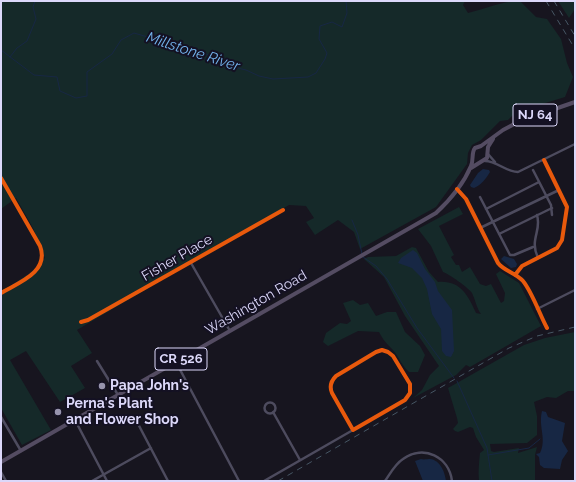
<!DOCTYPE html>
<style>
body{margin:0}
#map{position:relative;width:576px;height:482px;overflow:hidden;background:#17151f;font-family:Raleway,sans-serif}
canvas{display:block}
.frame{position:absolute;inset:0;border:2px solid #dcd8fa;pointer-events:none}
</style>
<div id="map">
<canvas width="576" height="482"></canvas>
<div class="frame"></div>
</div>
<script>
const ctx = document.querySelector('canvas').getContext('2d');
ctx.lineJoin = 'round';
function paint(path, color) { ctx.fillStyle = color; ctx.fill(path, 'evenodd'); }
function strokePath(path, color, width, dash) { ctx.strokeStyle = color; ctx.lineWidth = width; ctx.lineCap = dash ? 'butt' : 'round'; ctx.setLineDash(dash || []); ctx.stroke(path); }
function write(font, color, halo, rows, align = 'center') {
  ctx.font = font + ' Raleway,sans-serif'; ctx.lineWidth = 4; ctx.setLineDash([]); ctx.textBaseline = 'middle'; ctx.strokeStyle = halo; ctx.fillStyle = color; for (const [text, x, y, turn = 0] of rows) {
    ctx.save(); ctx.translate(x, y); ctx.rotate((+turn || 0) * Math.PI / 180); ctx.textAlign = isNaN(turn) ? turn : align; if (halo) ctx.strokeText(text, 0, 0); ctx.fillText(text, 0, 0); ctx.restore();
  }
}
paint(new Path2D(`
 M1 1H465L463 5 468 13C485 9 502 1 520 1L536 17 547 19 561 39 567 63 573 77 565 97 516 112 508 120 500 121 481 140 472 145 468 153 467 164 436 207 360 249 354 232 338 220 315 235 306 222 314 218 306 206 289 205 77 330 92 353 71 366 85 388 60 402 26 351 10 360 51 430 22 445 1 408V292L39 267 42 260 45 258 33 228 16 198 1 209Z
 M558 1H575V9L569 18Z
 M459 207 463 214 439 226 454 255 451 257 456 265H459L462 272 470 267 480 284 486 286 491 284 501 303 504 301 505 293 496 274 500 271 519 283 541 326 470 367 466 365 456 375 413 398 422 390 430 375 439 366 405 316 384 277 364 259 368 257 396 256 412 247 416 248 429 272 438 282C460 280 468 295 476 313L481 314C477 309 475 299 472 293 469 288 449 274 443 272L431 246 418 229Z
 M353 300 360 305 368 303 376 316 387 312H396L405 332 420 346 425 355 418 372H409C402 366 399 357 393 350 387 344 383 340 379 332L358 331 328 346 323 342 326 333 340 323 347 324 351 321 343 303Z
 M575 332V391H568L556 398 547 397 534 402 537 416V435L527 443 490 444 491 451 494 452 519 448 518 453 537 447 535 455V481H479C478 472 479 463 480 453L484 450 476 437 473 428 470 427 458 432 455 431 453 429 458 423 457 418 448 388 524 345 545 338Z`), '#152929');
paint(new Path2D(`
 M483 169 489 170 490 172C486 179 481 185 474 188L471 187 470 185 478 173Z
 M413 250 417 253 425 269 435 282 438 291 452 310 454 351 451 357 446 356 442 351 441 329 432 314 427 289 422 278 412 268 398 263 401 258Z
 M504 256 514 259 517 264 516 267 511 268 501 259Z
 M542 411 546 412 548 417 565 423 562 441 568 451 562 460 560 469 544 468 540 465 539 457 536 454 540 453C547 439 538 427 542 411Z
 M421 459C423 460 428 459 430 459 440 460 445 472 446 481H423L415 461Z`), '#172744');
strokePath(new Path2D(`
 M1 50 34 75 57 77 60 91 76 98 87 96V72L112 54 121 40 134 33 206 54 215 58 221 64 246 70 259 76 273 79 308 77 316 73 325 59 327 53 319 39 320 26 332 22 342 27 347 13 346 1
 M10 57 17 48 27 41 36 19 33 7 35 1
 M352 220 358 235 362 254
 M363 257 376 266 387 279 417 328 454 378
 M457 381 487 448 492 481
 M488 455 529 448 540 439`), '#172744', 1);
strokePath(new Path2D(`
 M488 154 495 162
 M485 161C497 161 506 172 518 172L575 144
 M533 170 551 205 552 215
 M1 178 40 246C50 272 18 283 1 293
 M457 190 466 199 498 263C504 271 516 273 523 281 532 292 540 315 547 328
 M480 197 510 255H514L533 247
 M486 209 539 182
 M537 215C542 231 529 239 538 258
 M480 228 559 190
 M499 234 552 208
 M191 263 230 331
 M515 275 522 266 557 248 562 240 567 207 544 160
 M537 309 575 290
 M81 322 88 320 283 210
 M382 350 388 352 393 356 410 384V393L405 400 353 430 332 393C329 386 331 381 336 376L376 352Z
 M97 361 118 395
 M176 362 239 481
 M264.5 408a5.5 5.5 0 1 1 11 0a5.5 5.5 0 1 1-11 0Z
 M273 412 300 460
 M1 417 21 451
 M75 420 107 481
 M136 420 168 481
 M1 472 6 481
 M92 481 151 448
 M264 481 353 430
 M385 481C390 474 395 464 403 459 424 444 449 457 452 481`), '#4d4b5e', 2.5);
strokePath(new Path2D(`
 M471 168 487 158 488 147 493 139
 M1 462 436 213C450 200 464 183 471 166 474 159 471 153 475 148L481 146 503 130 520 121 575 102`), '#544c62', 4);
strokePath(new Path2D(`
 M546 1 575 49
 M554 1 575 36
 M278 481 509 348 537 336 575 327`), '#475765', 1, [6, 5]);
strokePath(new Path2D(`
 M1 178 40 246C50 272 18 283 1 293
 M457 189 466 199 498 263C504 271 516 273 523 281 532 292 540 315 547 328
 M515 275 522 266 557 248 562 240 567 207 544 160
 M81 322 88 320 283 210
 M382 350 388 352 393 356 410 384V393L405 400 353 430 332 393C329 386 331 381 336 376L376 352Z`), '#e8590c', 4);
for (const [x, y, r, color] of [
 [102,386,4,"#9794ad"],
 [58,412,4,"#9794ad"]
]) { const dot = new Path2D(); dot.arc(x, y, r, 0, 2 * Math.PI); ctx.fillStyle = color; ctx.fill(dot); strokePath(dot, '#141123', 1.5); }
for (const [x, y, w] of [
 [535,115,44],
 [181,359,52]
]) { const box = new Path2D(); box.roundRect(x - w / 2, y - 11, w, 22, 3); ctx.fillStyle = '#141123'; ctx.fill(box); strokePath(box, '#dcd8fa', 1); }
write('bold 13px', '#dcd8fa', null, [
 ["NJ 64",535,115],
 ["CR 526",181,359]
]);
write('14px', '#dcd8fa', '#141123', [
 ["Fisher Place",177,258,-30],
 ["Washington Road",256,303,-30]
]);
write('bold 14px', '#dcd8fa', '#141123', [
 ["Papa John's",110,386],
 ["Perna's Plant",66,404],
 ["and Flower Shop",66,420]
], 'left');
write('italic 15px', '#73b4ed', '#141123', [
 ["Millstone River",193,52,18]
]);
</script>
